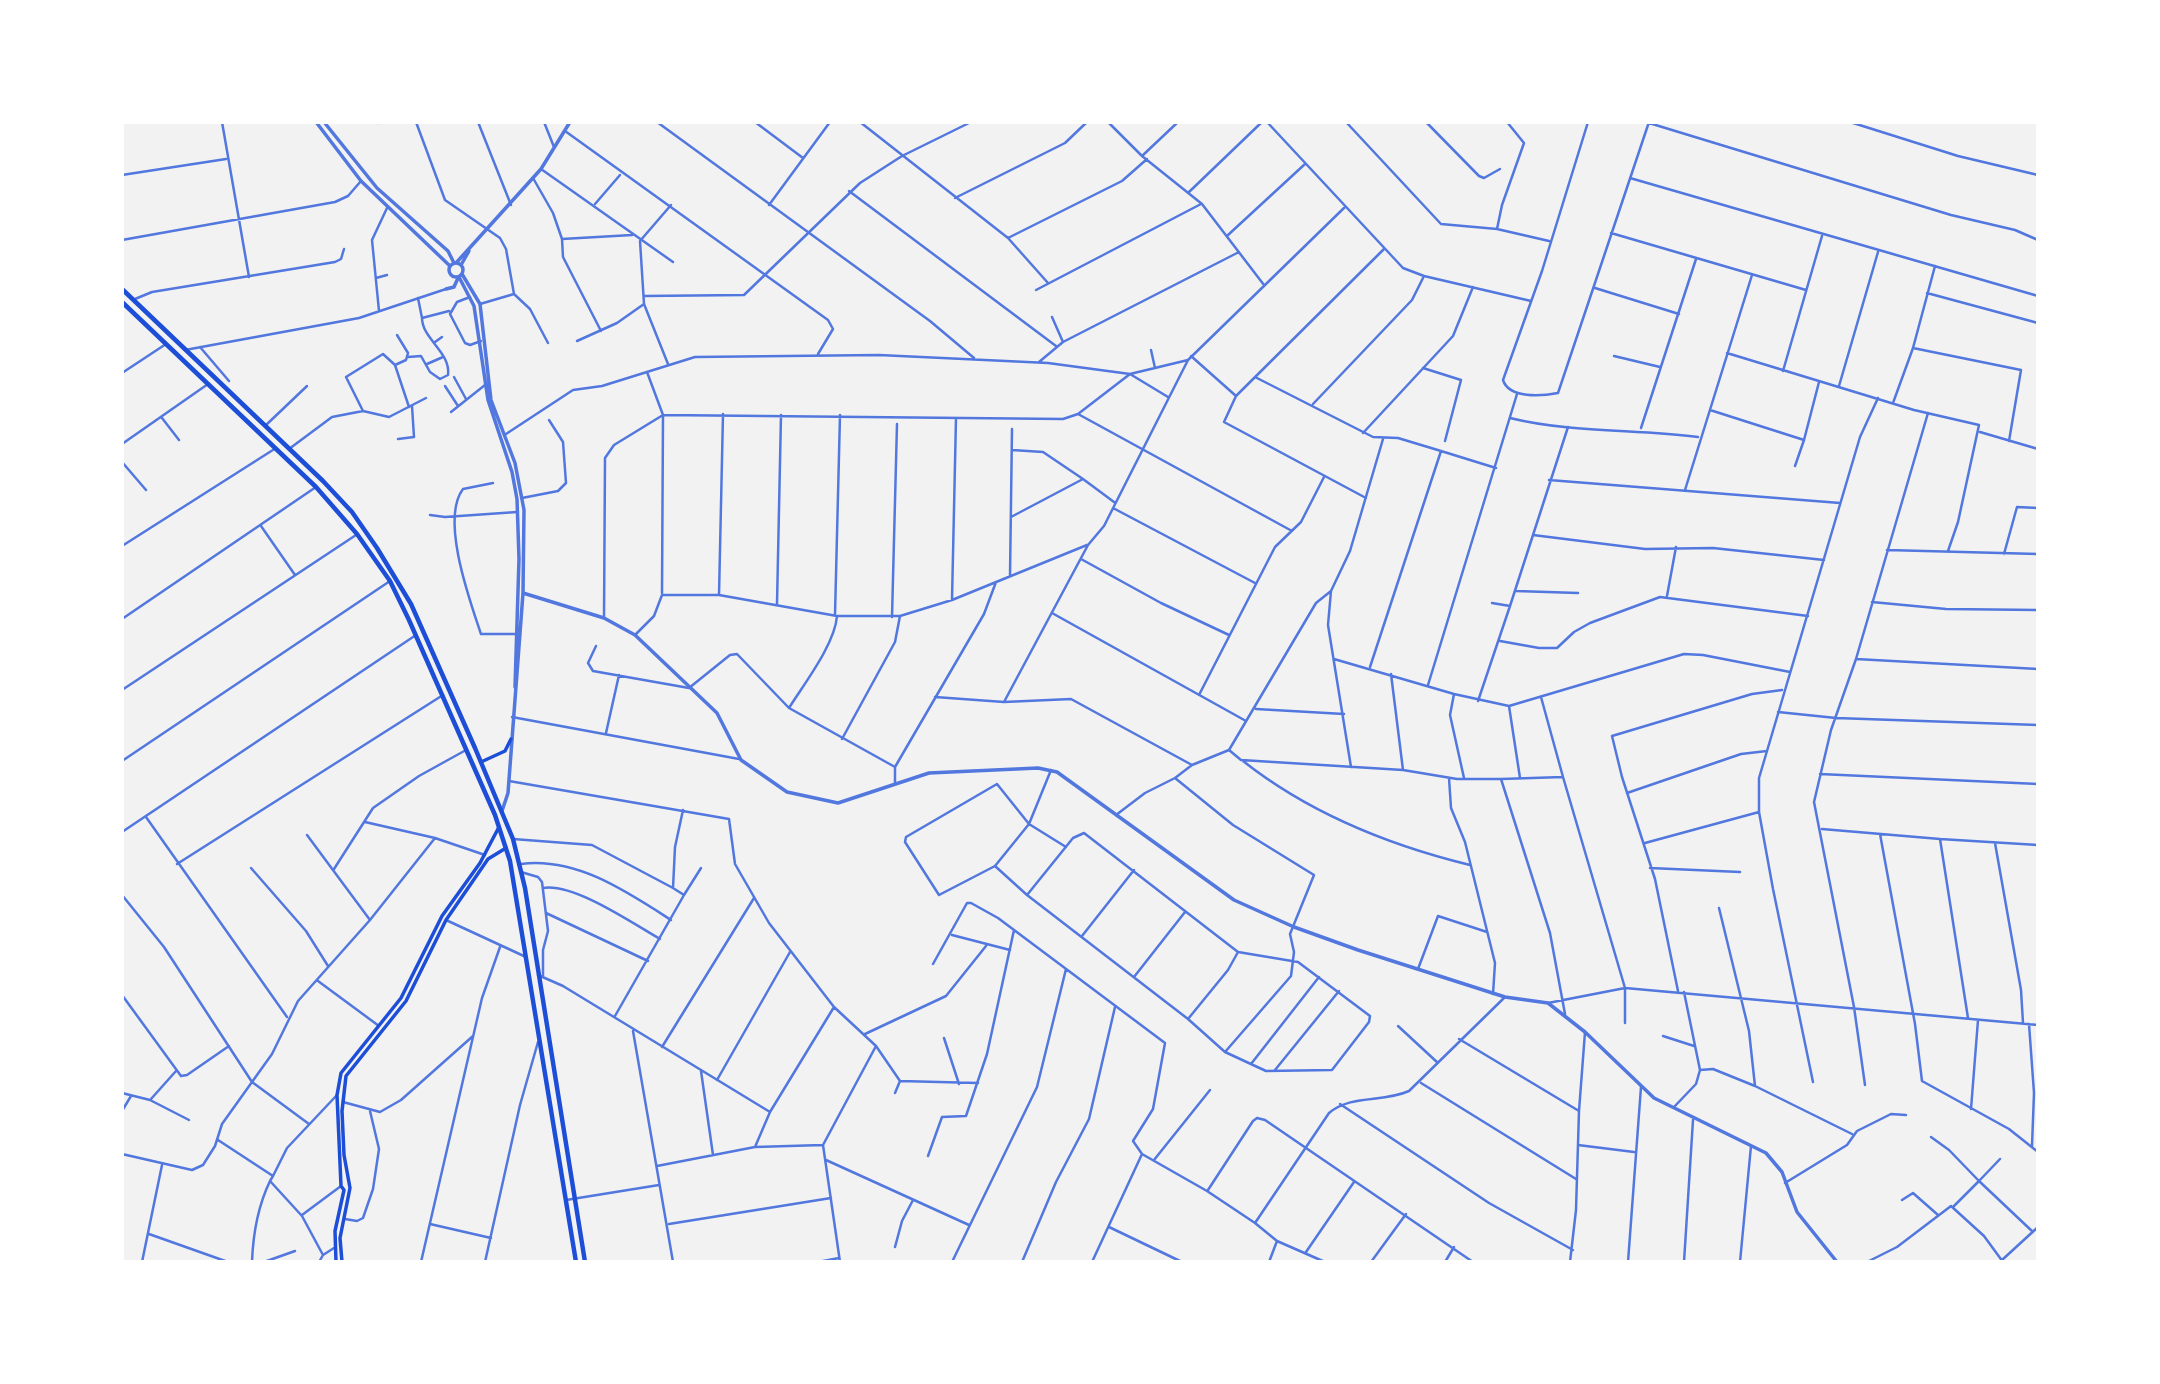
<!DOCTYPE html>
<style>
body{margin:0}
#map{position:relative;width:2160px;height:1384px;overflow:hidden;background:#f2f2f2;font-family:"IBM Plex Serif",serif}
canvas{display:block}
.frame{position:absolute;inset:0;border:124px solid #fff;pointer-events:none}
</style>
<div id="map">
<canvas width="2160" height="1384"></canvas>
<div class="frame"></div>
</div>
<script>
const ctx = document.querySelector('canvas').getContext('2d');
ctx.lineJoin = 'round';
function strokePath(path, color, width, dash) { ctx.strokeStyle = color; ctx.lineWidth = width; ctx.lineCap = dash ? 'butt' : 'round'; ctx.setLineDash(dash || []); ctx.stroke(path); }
strokePath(new Path2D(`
 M222 122 249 277
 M416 122 445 200 500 238 506 249 514 294 530 309 548 343
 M478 122 511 205
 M544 122 554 147
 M657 122 930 321 974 358
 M755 122 803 158
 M860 122 1008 238 1048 283
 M1108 122 1142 156 1202 204 1264 285
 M1267 122 1403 268 1424 276 1531 301
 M1346 122 1441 224 1497 229 1549 241
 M1426 122 1479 176 1484 178 1500 169
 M1588 122 1542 271 1503 380C1509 399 1542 396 1558 393L1649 122
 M1850 122 1958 156 2038 175
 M378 123 380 122
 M1649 123 1951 215 2015 230 2038 240
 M565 131 828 320 833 329 818 354
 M1142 156 1178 122
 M541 169 673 262
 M122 175 226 159
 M533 178 553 213 562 239 563 257 601 331
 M1630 178 2038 296
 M849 191 1056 346
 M1189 192 1262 122
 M955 198 1065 143 1087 122
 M595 204 620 175
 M769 205 830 122
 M1497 229 1502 205 1524 143 1507 122
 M1611 233 1806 290
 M1228 235 1305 164
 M1008 238 1122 181 1147 159
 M562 239 632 235
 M122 240 335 202 348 196 361 181
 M376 278 387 275
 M1595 288 1679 314
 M1036 290 1201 204
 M1927 293 2038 323
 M644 296 744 295 860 183 902 156 971 122
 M470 297 457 302 450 314 465 343 470 345 481 341
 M418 298 422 318 449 311
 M135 299 152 292 335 262 341 259 344 249
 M480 304 514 294
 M379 311 372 240 387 208
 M1052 317 1063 342
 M577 341 617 323 644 304
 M435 342 442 337
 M200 347 229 381
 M1913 348 2021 370 2009 441
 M185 350 359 318 446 289
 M1151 350 1155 368
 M1727 353 1914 410 1979 425 1958 522 1948 551
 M1191 356 1236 396
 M1614 356 1660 367
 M408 357 421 356 430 372 440 379 448 375C451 352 422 339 422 318
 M1039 362 1063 342 1239 252
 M427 364 443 357
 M668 364 644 304 640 241 671 205
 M395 365 409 407
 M1423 368 1461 380 1445 441
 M1783 371 1822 236
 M647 372 663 415 662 593
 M122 373 166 344
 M454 377 466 399
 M1255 377 1373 437 1398 438 1441 451
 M445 386 458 406
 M1839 386 1878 252
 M1893 403 1913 348 1935 266
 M1313 404 1412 300 1424 276
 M1710 410 1804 440 1819 382
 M363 411 346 377 383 354 395 365 406 360 408 353 397 335
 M451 412 485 385
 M1078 414 1292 531
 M162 418 179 440
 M1510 418C1571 433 1636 429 1698 437
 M265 426 307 386
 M1641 428 1696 259
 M1980 432 2038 449
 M1363 433 1453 336 1473 287
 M506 434 573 390 602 386 695 357 879 355 1048 363 1130 374 1188 360
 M398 439 414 437 412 406
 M122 444 208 384
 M289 449 332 417 363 411 389 417 426 398
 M122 462 146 490
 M1795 466 1804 440
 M1083 479 1114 502
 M1549 480 1840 503
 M493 483 463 489C440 519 470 601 481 634H515
 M1685 490 1752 275
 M522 498 558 491 566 483 563 442 549 420
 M1366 498 1224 422 1236 396 1384 249
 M1113 508 1255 583
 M430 515 445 517 517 512
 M1011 517 1083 479 1043 452 1012 450
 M261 526 295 575
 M1533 535 1645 549 1713 548 1824 560
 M122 546 276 448
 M1887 550 2038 554
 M2004 554 2017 507 2038 508
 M1081 559 1161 603 1229 635
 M1010 576 1012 429
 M1516 591 1578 593
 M719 595 723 414
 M1667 596 1676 547
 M952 600 956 418
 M1872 602 1946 609 2038 610
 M777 604 781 415
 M1510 606 1568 427
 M1052 613 1246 721
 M835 615 840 415
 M892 617 897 424
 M604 618 605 458 614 445 663 415 1063 419 1078 414 1130 374 1168 397
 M122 619 316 487
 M635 635 654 616 662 595H719L837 616H900L952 600 1087 545
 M1500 641 1539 648H1557L1574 632 1590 623 1660 597 1808 616
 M596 646 588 663 593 671 689 688 730 655 737 654 789 708 895 767
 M1334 659 1454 694 1509 706 1684 654 1703 655 1790 672
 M1856 659 2038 669
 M1370 667 1441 451 1496 468
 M1391 674 1403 770
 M1428 685 1517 394
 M122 690 356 535
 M1454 694 1450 715 1464 778
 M1199 695 1275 547 1301 522 1324 477
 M935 697 1004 702 1088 545 1104 526 1188 360 1345 207
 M1541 697 1563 777
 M1478 701 1510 606 1492 603
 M1004 702 1071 699 1192 765
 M1509 706 1520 778
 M789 708C804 684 835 644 837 616
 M1256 709 1344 714
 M1778 712 1836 718 2038 725
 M512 717 739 759
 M606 733 619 675
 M842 739 895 642 900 616
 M1229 750 1241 760 1403 770 1457 779H1501L1550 933 1565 1014
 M122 761 390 581
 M1243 761C1309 813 1388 845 1470 865
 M1351 767 1328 625 1331 591 1350 551 1383 439
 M1051 770 1029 824 1066 847
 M1820 774 2038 784
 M1175 778 1233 825 1314 875 1290 934 1294 952 1291 976 1225 1052
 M1449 778 1451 808 1465 842 1495 963 1493 994
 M1501 779 1563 777 1625 988V1023
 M509 781 729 819 735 864 769 923 834 1007 876 1046 900 1081 978 1083
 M895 783V767L984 614 996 582
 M997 784 1029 824 995 866 939 895 905 842 906 837Z
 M1627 793 1741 754 1767 751
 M1116 815 1145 793 1175 778 1192 765 1229 750 1316 603 1331 591
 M146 817 287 1017
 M365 822 435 838 485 855
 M1822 829 1940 839 1968 1018
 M122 832 416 635
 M1880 834 1915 1024 1922 1081 2009 1129 2038 1152
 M307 835 370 920
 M513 839 592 845 673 888
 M1940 839 2038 845
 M1645 843 1759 812
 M1995 843 2021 990 2023 1023
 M177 864 443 695
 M521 864C576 857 626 891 671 920
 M995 866 1027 895 1188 1019 1225 1052 1266 1071 1332 1070 1369 1022 1370 1016 1298 962 1238 952 1084 833 1073 838 1027 895
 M251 868 306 931 328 966
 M1650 868 1740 872
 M334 869 373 808 419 776 466 750
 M521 872 538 877 542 882 548 931 543 950V976
 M543 888C574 883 632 923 660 939
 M122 895 164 947 252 1082 309 1124
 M684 895 701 868
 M546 913 648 961
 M446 920 526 957
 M952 935 1010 950
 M1082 936 1134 870
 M933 964 967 903H971L998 918 1165 1043 1153 1109 1133 1141 1142 1154 1207 1191 1255 1223
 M1418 969 1438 916 1487 932
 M538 975 563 986 770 1112
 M1134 977 1185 912
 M318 981 379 1026
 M1678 991 1655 879 1622 777 1612 736 1752 694 1782 690
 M122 995 181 1076 187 1075 229 1046
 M1548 1003 1625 988 2038 1025
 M615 1016 684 895 673 888 675 847 683 810
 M1188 1019 1228 970 1238 952
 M2029 1024 2034 1093 2032 1146
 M1398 1026 1438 1063
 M633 1031 673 1262
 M865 1034 946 996 986 946
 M1663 1036 1694 1046
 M944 1038 959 1084
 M1459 1039 1579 1111
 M662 1047 754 898
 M1251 1064 1319 977
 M1275 1070 1339 991
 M1700 1070 1713 1069 1755 1086 1749 1031 1719 908
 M701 1071 713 1155
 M717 1080 790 952
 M1813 1082 1773 889 1759 812V778L1860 437 1878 398
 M1421 1083 1576 1179
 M1865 1085 1854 1007 1814 802 1831 730 1856 659 1928 413
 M1755 1086 1852 1134
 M122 1093 150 1100 189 1120
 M895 1093 900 1081
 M151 1099 176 1071
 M343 1102 380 1112 401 1100 473 1036
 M1340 1104 1489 1203 1573 1250
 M1674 1107 1696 1084 1700 1070 1684 992
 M1971 1109 1978 1020
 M122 1111 131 1096
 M1931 1137 1949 1150 1979 1181 1954 1206
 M218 1140 273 1176 270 1181 302 1216 323 1255
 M1578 1145 1634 1152
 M755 1147 770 1112 834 1007
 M122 1154 192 1170 203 1165 215 1146 222 1124 272 1054 298 1001 370 920 435 838
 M928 1156 942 1117 966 1116 987 1054 1014 930
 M2000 1159 1979 1181 2033 1232
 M826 1160 969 1225
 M1154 1160 1210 1090
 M657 1166 755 1147 823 1145
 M273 1176 287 1148 337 1095
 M1785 1183 1847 1145 1857 1131 1891 1114 1906 1115
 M1208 1190 1253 1121 1257 1118 1265 1120 1473 1262
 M566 1200 659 1185
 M1902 1200 1913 1193 1938 1215
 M302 1215 341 1186
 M345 1219 357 1221 363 1218 373 1189 379 1149 370 1111
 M430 1224 491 1238
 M669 1224 831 1198
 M1109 1227 1182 1262
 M149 1234 228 1262
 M1277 1241 1325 1262
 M895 1247 902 1221 913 1200
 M1306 1252 1354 1182
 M2002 1260 2038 1227
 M142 1262 162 1165
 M252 1262C253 1234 258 1206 270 1181
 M264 1262 295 1251
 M319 1262 323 1255 334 1248
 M421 1262 482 998 500 947
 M485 1262 520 1105 538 1042
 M818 1262 839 1258
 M840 1262 823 1145 876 1046
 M952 1262 1037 1087 1066 969
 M1022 1262 1056 1182 1089 1119 1115 1007
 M1092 1262 1142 1154
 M1269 1262 1277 1241 1255 1223 1329 1113C1352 1094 1382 1103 1409 1091L1505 997
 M1371 1262 1406 1214
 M1445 1262 1454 1247
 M1570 1262 1576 1210 1579 1111 1585 1032
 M1628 1262 1641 1087
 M1684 1262 1693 1120
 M1740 1262 1751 1146
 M1867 1262 1897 1247 1951 1206 1984 1236 2003 1262`), '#5277de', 2.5);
strokePath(new Path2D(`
 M316 122 361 181 450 266
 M324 122 377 188 448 251 454 263
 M449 270a7 7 0 1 1 14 0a7 7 0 1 1-14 0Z
 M456 263 541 169 570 122
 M461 265 469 251
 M462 274 480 304 491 400 515 463 524 510 523 593 508 793 502 811
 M459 277 474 306 488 400 512 472 517 499 519 559 515 687
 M446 289 454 287 458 278
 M523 593 604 618 635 635 717 713 741 760 787 792 838 803 929 773 1038 768 1057 772 1234 900 1294 927 1358 950 1505 997 1548 1003 1585 1032 1654 1098 1766 1153 1782 1172 1797 1212 1837 1262`), '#5277de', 3.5);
strokePath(new Path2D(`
 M481 762 505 751 511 739
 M336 1262 335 1231 344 1190 341 1186 337 1095 341 1073 401 998 442 916 480 863 499 827
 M342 1262 340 1238 350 1188 344 1155 342 1111 346 1076 406 1001 446 920 488 859 506 848`), '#1d4ed8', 3.5);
strokePath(new Path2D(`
 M122 289 323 481 352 512 377 548 411 604 475 748 513 839 525 888 585 1262
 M122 302 316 487 357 534 390 581 409 620 495 815 510 861 576 1262`), '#1d4ed8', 4.5);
</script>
